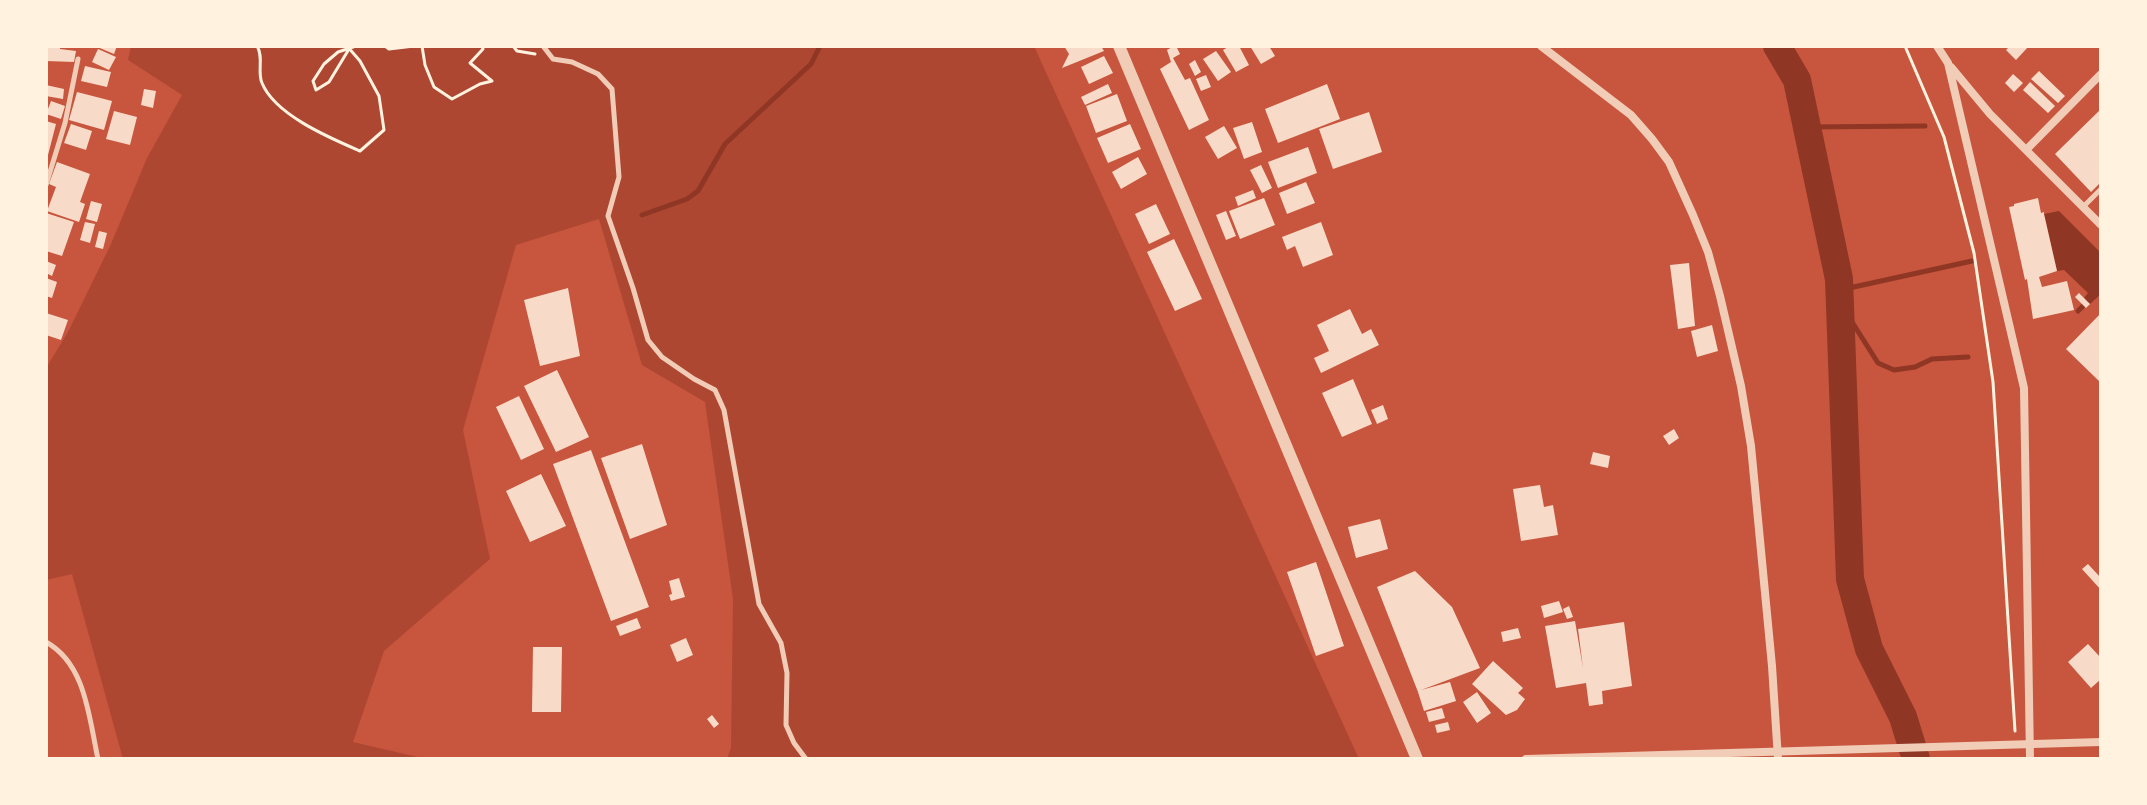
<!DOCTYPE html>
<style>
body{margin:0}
#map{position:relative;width:2147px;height:805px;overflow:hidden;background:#c8553d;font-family:"Roboto Serif",serif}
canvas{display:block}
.frame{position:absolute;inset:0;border:48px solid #fff3e0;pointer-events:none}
</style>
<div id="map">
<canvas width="2147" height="805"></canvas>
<div class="frame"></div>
</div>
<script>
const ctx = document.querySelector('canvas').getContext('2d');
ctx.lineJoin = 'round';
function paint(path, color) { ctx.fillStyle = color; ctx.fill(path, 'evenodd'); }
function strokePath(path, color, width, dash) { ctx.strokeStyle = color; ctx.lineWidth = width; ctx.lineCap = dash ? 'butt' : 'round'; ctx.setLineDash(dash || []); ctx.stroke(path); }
paint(new Path2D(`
 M131 46H1034L1359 759H727L731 748 733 599 705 402 642 365 599 219 516 245 463 430 490 559 384 651 353 742 426 759H123L72 574 46 580V368L68 332 111 244 147 158 182 95 128 60Z`), '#ae4732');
paint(new Path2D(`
 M2059 211 2101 253V294L2090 304 2084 298 2088 293 2064 270 2057 271 2044 214Z`), '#8f3625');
strokePath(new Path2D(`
 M1807 127 1925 126
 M642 215 687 199 698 191 725 144 811 64 820 46
 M1840 290 1972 261
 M1840 303 1878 363 1894 370 1915 367 1932 359 1968 357
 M2078 311 2086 303`), '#8f3625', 5);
strokePath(new Path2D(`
 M1777 46 1797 80 1839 279 1850 579 1869 649 1903 717 1916 759`), '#8f3625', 28);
paint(new Path2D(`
 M46 46H60V49L76 51 74 62 46 61Z
 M95 46H117L114 54Z
 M1064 46H1101L1104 51 1062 68 1069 54Z
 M1174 46H1176L1180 54 1173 58 1185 80 1190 78 1209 120 1189 130 1160 69 1171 62 1167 50Z
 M1230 46H1239L1249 65 1236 72 1223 50Z
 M1250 46H1269L1275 56 1261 64Z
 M2010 46H2029L2016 60 2006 50Z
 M98 49 116 57 109 70 92 62Z
 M1216 51 1231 72 1218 81 1203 59Z
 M1104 56 1113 73 1089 84 1081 67Z
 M1195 60 1201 72 1195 76 1189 64Z
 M85 66 111 72 107 87 81 81Z
 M2039 71 2065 96 2058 103 2031 79Z
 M2013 74 2023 83 2014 92 2005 83Z
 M1206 75 1211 87 1201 91 1196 79Z
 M2030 82 2055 106 2048 113 2023 90Z
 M1108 84 1112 93 1085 105 1081 97Z
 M1327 84 1340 119 1278 143 1265 109Z
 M46 85 64 89 63 99 46 96Z
 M144 89 156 91 153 108 141 105Z
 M77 92 112 101 104 130 69 120Z
 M1117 94 1127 121 1096 133 1086 106Z
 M51 101 65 106 61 119 46 114Z
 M2101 109V182L2091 192 2055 154Z
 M114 111 137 117 130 145 106 139Z
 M1369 112 1382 152 1333 169 1319 129Z
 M46 121 56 124 47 159H46Z
 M1252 122 1262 152 1244 159 1233 128Z
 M71 124 92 131 86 150 64 143Z
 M1130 124 1141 149 1108 163 1097 138Z
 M1224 126 1237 148 1218 159 1205 137Z
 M1308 147 1317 173 1278 188 1268 162Z
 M1138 157 1147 174 1121 189 1112 172Z
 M57 162 90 174 80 202 85 204 79 222 47 211 56 187 49 184Z
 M1261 165 1272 188 1262 193 1250 170Z
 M1306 182 1315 203 1287 214 1279 193Z
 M1253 190 1256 198 1238 206 1235 197Z
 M1264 198 1275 225 1240 239 1229 211Z
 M2038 198 2041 213 2044 212V214L2057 271 2039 277 2042 287 2067 281 2074 310 2033 319 2027 279 2025 280 2009 207 2014 206V204Z
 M91 201 102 204 97 222 86 219Z
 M1156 204 1170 234 1149 244 1135 214Z
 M1226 211 1236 236 1226 240 1216 215Z
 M46 213 74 222 62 256 46 251Z
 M85 222 95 224 90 243 80 240Z
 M1321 222 1333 255 1303 267 1295 246 1287 250 1282 237Z
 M99 231 107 233 103 249 95 247Z
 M1174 239 1202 299 1175 311 1147 252Z
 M46 261 56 265 52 276 46 273Z
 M1689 263 1695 326 1678 329 1670 265Z
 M46 278 57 282 52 298 46 296Z
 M568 288 580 356 540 366 524 300Z
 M2079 293 2090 304 2086 308 2075 297Z
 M1350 309 1362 334 1371 329 1379 345 1321 373 1314 358 1329 351 1317 325Z
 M46 313 68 320 61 340 46 335Z
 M2101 313V383L2066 349Z
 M1712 325 1718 351 1697 357 1691 331Z
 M557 370 589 437 556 452 524 386Z
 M1353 379 1372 424 1342 437 1322 393Z
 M519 396 544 449 521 460 496 407Z
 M1383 405 1388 419 1377 424 1371 410Z
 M1674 429 1679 438 1669 445 1663 436Z
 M642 444 667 525 630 539 601 458Z
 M591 450 649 607 611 621 553 464Z
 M1593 452 1610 456 1608 468 1590 464Z
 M541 474 566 526 530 542 506 491Z
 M1540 485 1544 507 1553 505 1558 535 1521 541 1513 489Z
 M1380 519 1388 549 1356 558 1348 527Z
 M1316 562 1344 646 1316 656 1287 572Z
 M2088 564 2101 578V590L2082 569Z
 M1415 571 1452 607 1480 668 1421 690 1450 682 1456 701 1424 711 1418 692 1377 587Z
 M679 578 685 597 671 601 669 595 672 594 669 581Z
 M1559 601 1563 612 1544 618 1541 606Z
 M1569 606 1573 617 1567 619 1563 609Z
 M637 618 641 628 620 636 616 626Z
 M1575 621 1583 668 1578 629 1624 622 1632 686 1602 691 1603 704 1589 706 1586 683 1556 688 1545 626Z
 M1518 628 1521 638 1503 642 1501 632Z
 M686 638 693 655 677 662 670 645Z
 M2088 644 2101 658V679L2091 688 2068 662Z
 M533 647H562L561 712H532Z
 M1493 661 1523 688 1518 693 1525 699 1517 710 1506 715 1472 684Z
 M1477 692 1491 713 1477 723 1463 702Z
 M1442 708 1445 718 1429 722 1426 712Z
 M712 715 719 724 714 728 707 719Z
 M1448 722 1450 730 1437 733 1435 725Z`), '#f7dbc8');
strokePath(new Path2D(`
 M257 46C264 57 257 72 262 83 275 115 330 138 360 151L384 130 379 96 360 61 347 46
 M385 46 389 49 414 46
 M422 46 425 65 434 87 452 99 480 84 492 81 470 63 483 49 482 46
 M513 46 517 51 535 54
 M1905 46 1944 137 1974 253 1993 382 2015 731
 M349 49 329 82 316 90 313 81 324 64 338 52 356 46`), '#fff3e0', 3);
strokePath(new Path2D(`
 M543 46 553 59 572 62 598 74 612 89 619 177 608 216 633 288 648 340 662 357 694 379 715 390 724 410 759 604 781 643 787 673 786 725 794 743 806 759
 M46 185 65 123 78 59
 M2083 207 2101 189
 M46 642C86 664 89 718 98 759`), '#f1ccb7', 5);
strokePath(new Path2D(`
 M1541 46 1631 115 1652 139 1669 162 1693 215 1708 252 1720 296 1741 386 1751 446 1772 666 1778 759
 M1937 46 1948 63 2024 388 2030 759
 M1951 67 1990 114 2101 225
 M2026 150 2101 74
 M1526 759 2101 742`), '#f1ccb7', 8);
strokePath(new Path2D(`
 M1119 46 1417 759`), '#f1ccb7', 12);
</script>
